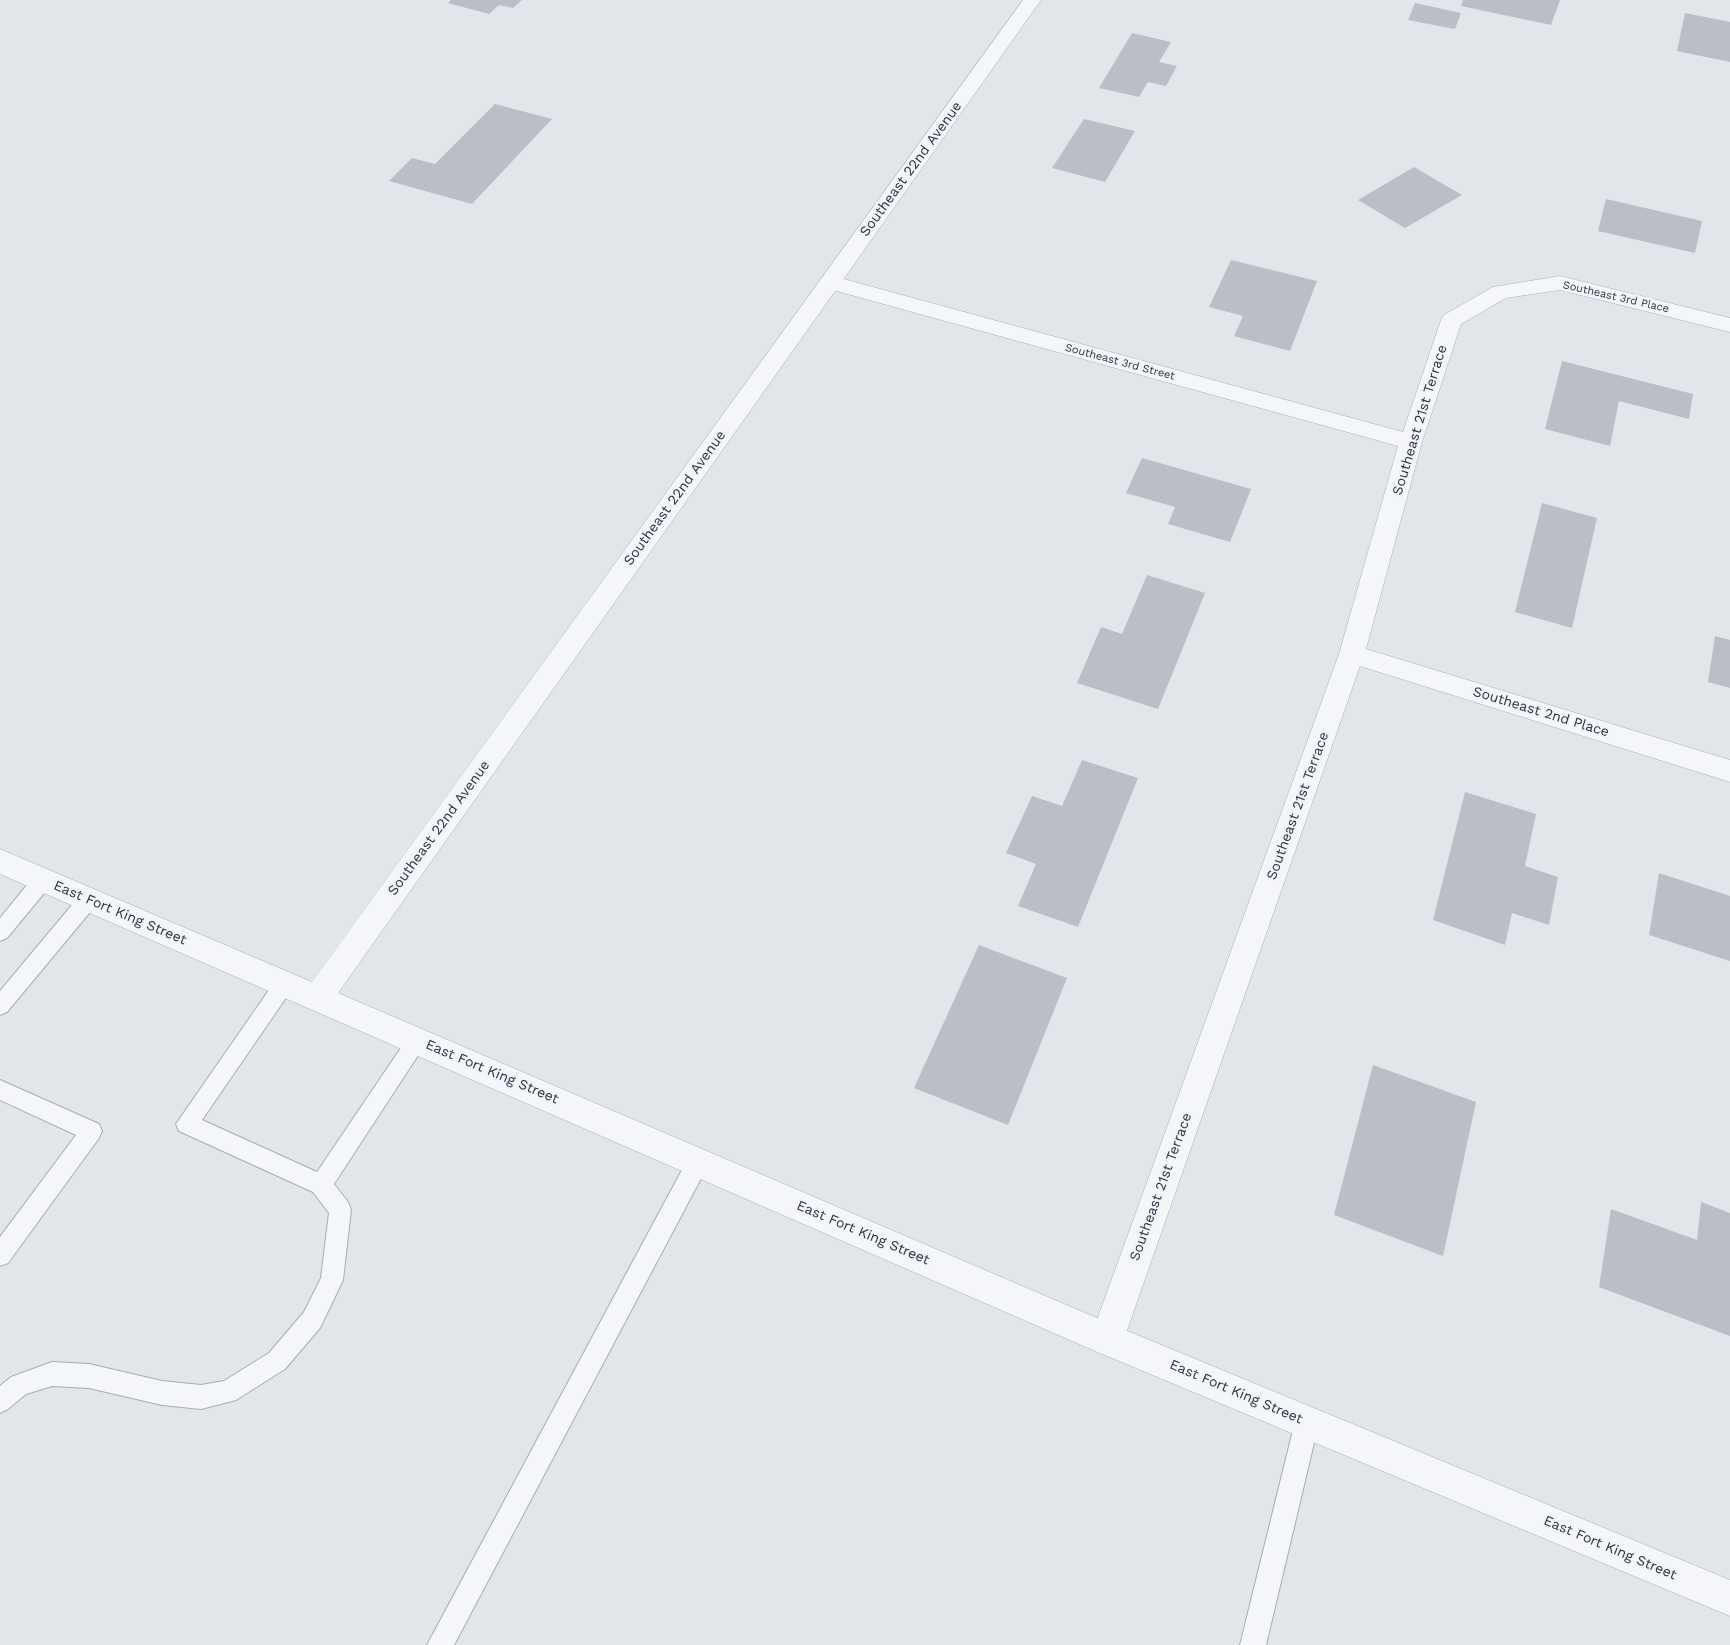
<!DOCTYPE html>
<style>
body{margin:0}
canvas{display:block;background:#e2e5ea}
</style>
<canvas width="1730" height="1645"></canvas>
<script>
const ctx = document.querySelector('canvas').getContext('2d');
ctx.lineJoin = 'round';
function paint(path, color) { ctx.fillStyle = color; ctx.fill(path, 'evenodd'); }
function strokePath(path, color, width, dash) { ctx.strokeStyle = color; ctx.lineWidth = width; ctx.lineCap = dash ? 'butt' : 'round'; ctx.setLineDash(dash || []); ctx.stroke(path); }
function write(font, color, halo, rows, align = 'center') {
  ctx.font = font + ' "Work Sans",sans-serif'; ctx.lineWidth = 5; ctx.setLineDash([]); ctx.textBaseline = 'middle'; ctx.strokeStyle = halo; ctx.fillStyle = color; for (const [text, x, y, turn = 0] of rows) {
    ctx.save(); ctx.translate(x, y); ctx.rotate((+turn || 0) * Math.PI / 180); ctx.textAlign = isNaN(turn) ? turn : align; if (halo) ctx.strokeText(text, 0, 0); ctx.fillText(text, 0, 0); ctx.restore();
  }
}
paint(new Path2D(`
 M451 0H522L513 8 499 5 489 14 448 3Z
 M1463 0H1560L1551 25 1461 6Z
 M1415 3 1461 13 1455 29 1408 20Z
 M1685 13 1730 22V62L1677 51Z
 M1132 33 1171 42 1159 62 1177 66 1166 86 1148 82 1139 97 1099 88Z
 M495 104 552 119 472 204 389 181 412 158 435 164Z
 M1084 119 1135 131 1105 182 1052 168Z
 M1414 167 1462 195 1405 228 1358 200Z
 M1606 199 1702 221 1695 253 1598 231Z
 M1231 260 1317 281 1290 351 1234 336 1243 316 1209 307Z
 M1562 361 1693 394 1689 419 1619 401 1610 446 1545 429Z
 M1142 458 1251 489 1230 542 1168 524 1175 507 1126 493Z
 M1542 503 1597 518 1572 628 1515 612Z
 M1147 575 1205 593 1158 709 1077 683 1101 627 1122 634Z
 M1715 636 1730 640V688L1708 682Z
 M1082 760 1138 778 1078 927 1018 906 1036 864 1006 853 1032 796 1062 806Z
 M1465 792 1536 814 1525 866 1558 877 1549 925 1512 913 1505 945 1433 920Z
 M1659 873 1730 896V961L1649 935Z
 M979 945 1067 978 1008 1125 914 1088Z
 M1373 1065 1476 1102 1443 1256 1334 1215Z
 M1701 1202 1730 1213V1336L1599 1287 1611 1209 1697 1240Z`), '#babec7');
const service = new Path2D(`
 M43 872 50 874 53 880 50 886 7 938 0 941V918L36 874Z
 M89 891 96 893 99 899 96 905 7 1012 0 1015V991L82 893Z
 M285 974 292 977 295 983 292 989 202 1120 317 1172 411 1033 418 1031 425 1033 428 1040 334 1184 348 1202 351 1210 343 1280 320 1328 285 1369 236 1400 201 1409 162 1405 89 1388 52 1386 26 1394 8 1409 0 1413V1386L11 1377 52 1362 89 1364 162 1381 201 1385 224 1381 269 1353 304 1312 321 1278 329 1213 313 1192 179 1131 176 1124 278 977Z
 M0 1080 99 1124 102 1131 99 1138 8 1263 0 1266V1237L76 1135 0 1100Z
 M698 1152 706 1155 709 1162 706 1169 454 1645H427L690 1155Z
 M1307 1410 1315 1414 1319 1422 1266 1645H1240L1295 1422 1299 1414Z`);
const minor = new Path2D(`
 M829 275 1403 432 1441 320 1444 315 1493 287 1560 276 1730 318V332L1560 290 1506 298 1461 324 1422 442 1366 649 1730 760V782L1360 666 1124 1339 1119 1351 1107 1356 1095 1351 1090 1339 1339 654 1398 446 822 287 819 282 822 277Z`);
const tertiary = new Path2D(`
 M1023 0H1041L338 993 1118 1327 1730 1580V1616L1095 1351 0 874V849L312 982Z`);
strokePath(service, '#a7acb4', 2);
strokePath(minor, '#a7acb4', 1);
strokePath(tertiary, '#a7acb4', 1);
paint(service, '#f5f6f9');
paint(minor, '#f5f6f9');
paint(tertiary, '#f5f6f9');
write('11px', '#2b3242', '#f2f4f8', [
 ["Southeast 3rd Place",1616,297,13],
 ["Southeast 3rd Street",1120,362,15]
]);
write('14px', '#2b3242', '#f2f4f8', [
 ["Southeast 22nd Avenue",911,169,-54],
 ["Southeast 21st Terrace",1420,420,-73],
 ["Southeast 22nd Avenue",675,498,-54],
 ["Southeast 2nd Place",1541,712,17],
 ["Southeast 21st Terrace",1298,806,-70],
 ["Southeast 22nd Avenue",439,828,-54],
 ["East Fort King Street",120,913,23],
 ["East Fort King Street",492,1072,23],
 ["Southeast 21st Terrace",1161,1187,-70],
 ["East Fort King Street",863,1233,23],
 ["East Fort King Street",1236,1392,23],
 ["East Fort King Street",1610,1548,23]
]);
</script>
